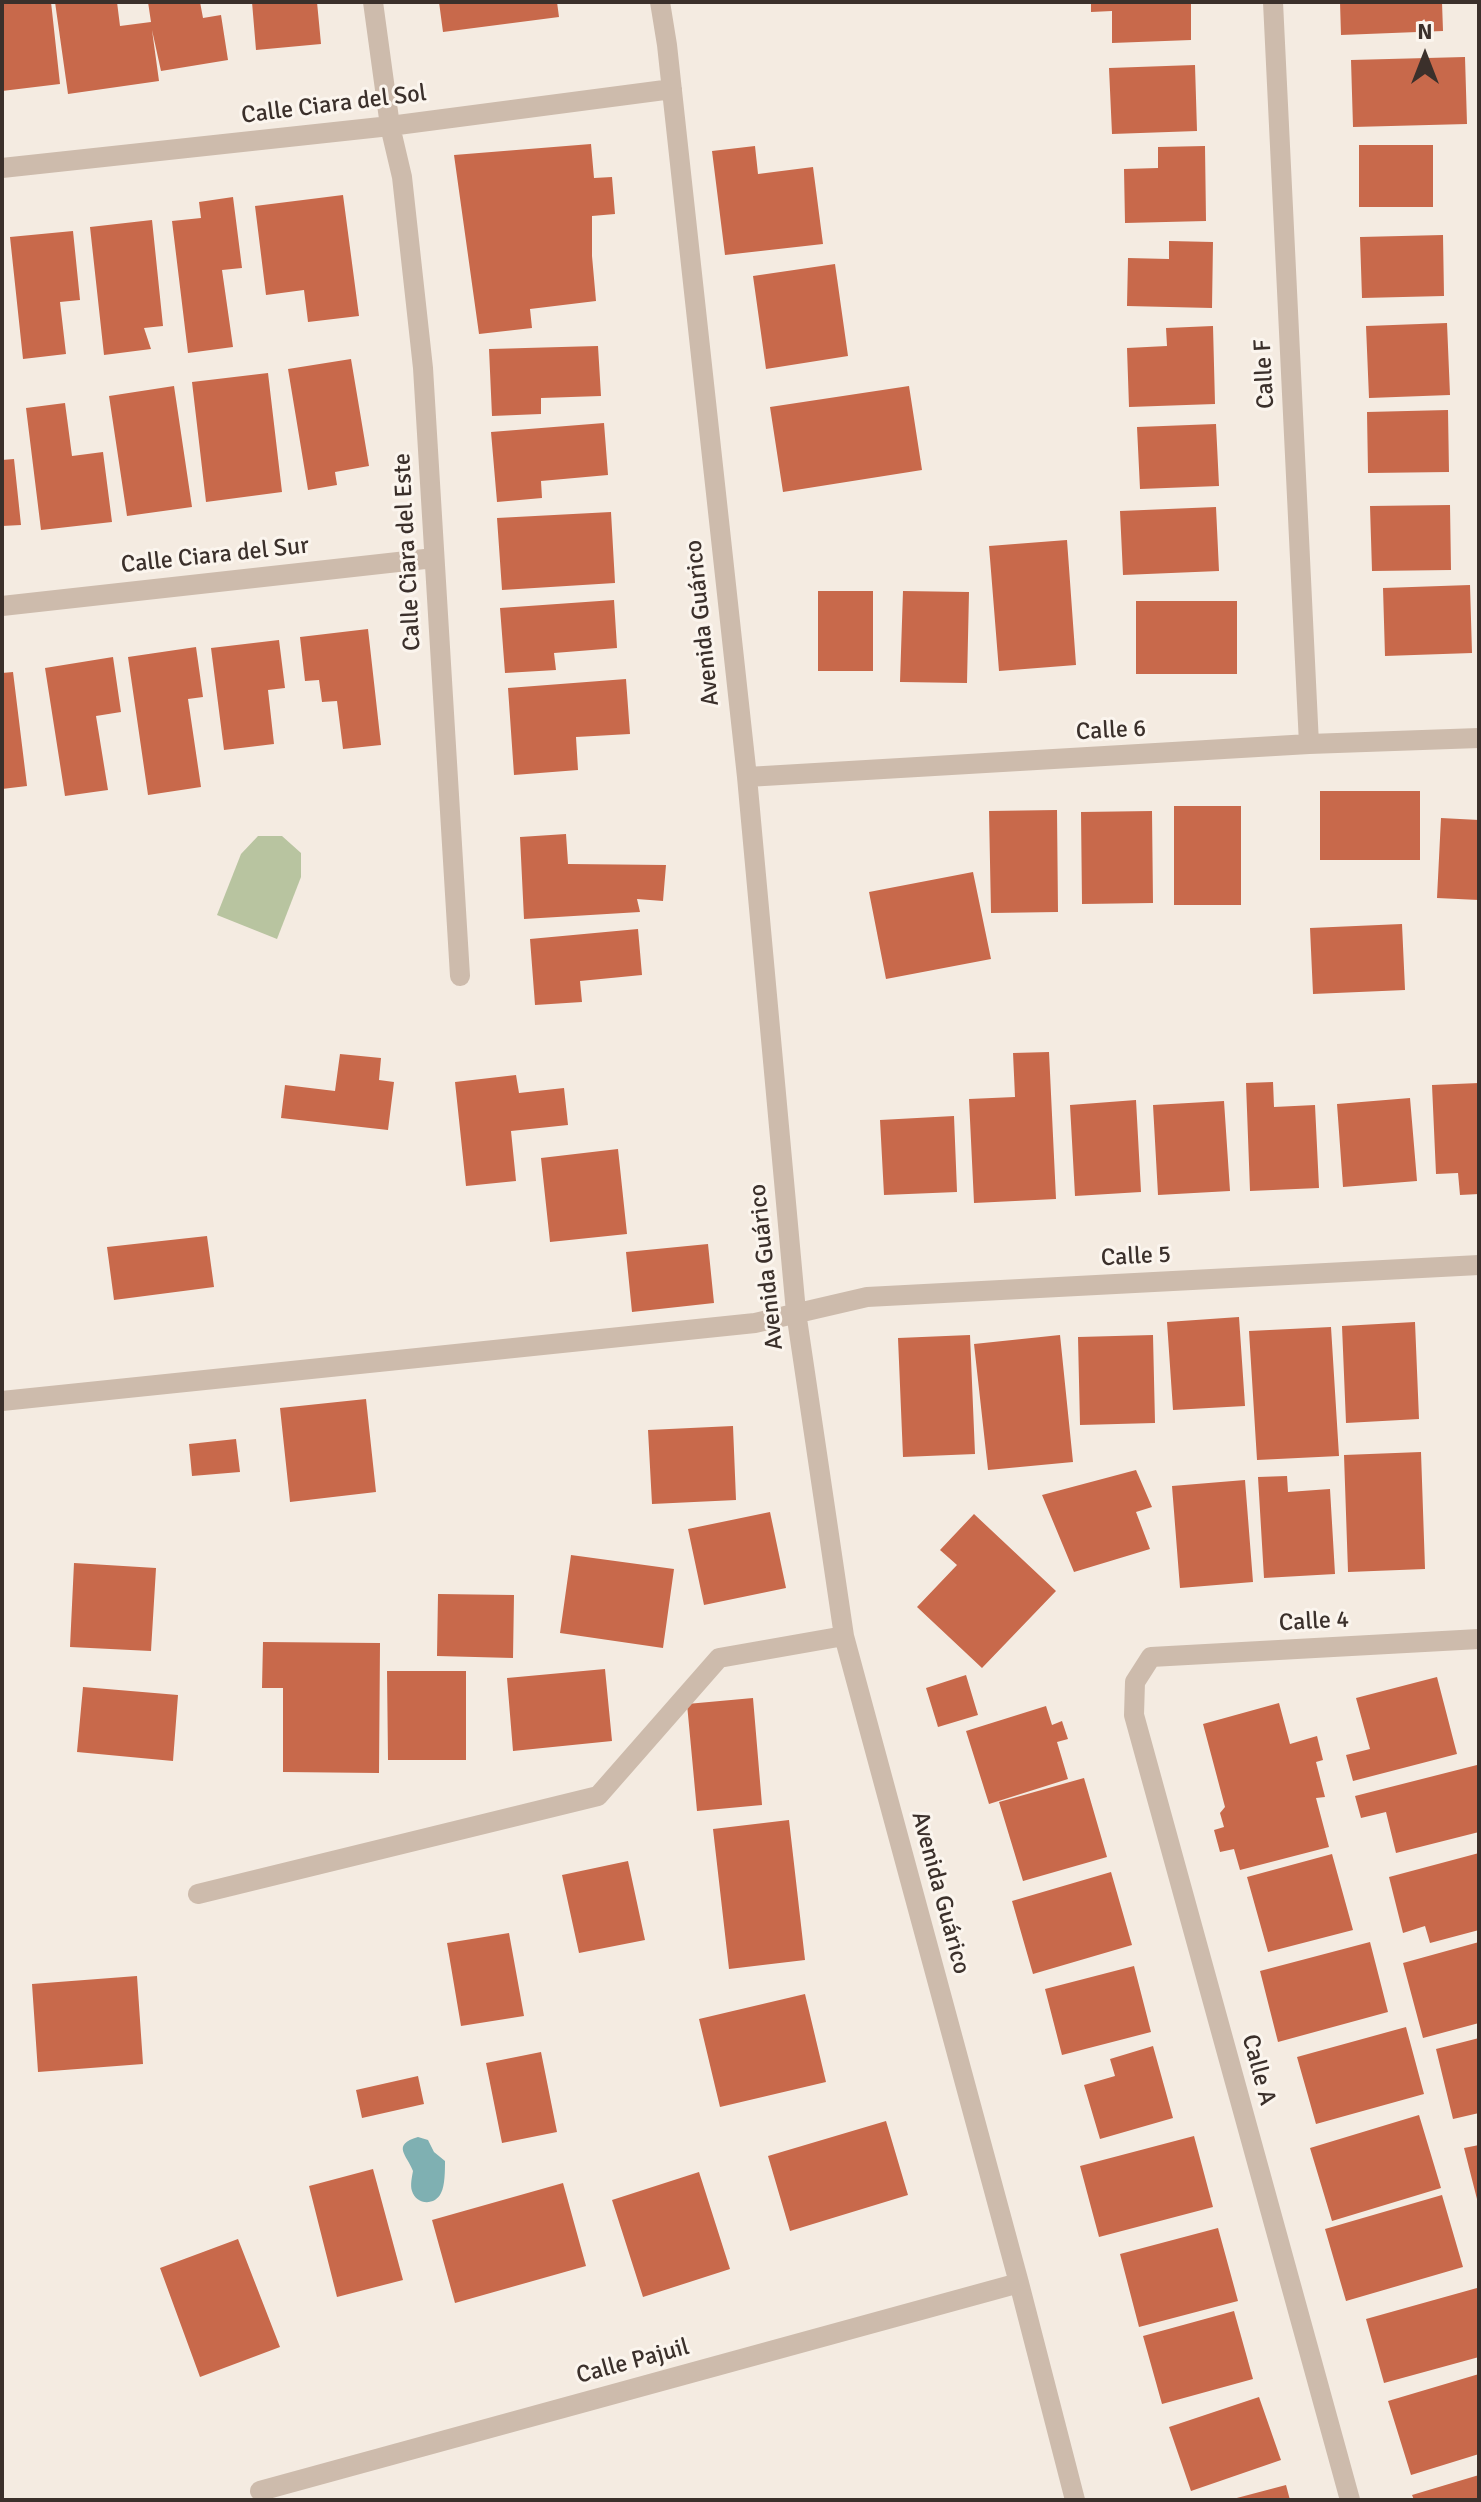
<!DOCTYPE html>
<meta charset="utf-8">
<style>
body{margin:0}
#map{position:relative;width:1481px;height:2502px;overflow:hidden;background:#f4ebe1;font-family:Signika,sans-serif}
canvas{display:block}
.frame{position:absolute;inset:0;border:4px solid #3b302b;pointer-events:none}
.north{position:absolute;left:1385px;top:16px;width:80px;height:80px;-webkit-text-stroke:6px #fbf5ee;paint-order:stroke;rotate:0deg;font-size:22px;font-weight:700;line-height:32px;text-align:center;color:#3b302b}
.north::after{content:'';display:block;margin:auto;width:28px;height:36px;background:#3b302b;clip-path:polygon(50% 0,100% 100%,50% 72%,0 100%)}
</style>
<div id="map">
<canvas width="1481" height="2502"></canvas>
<div class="frame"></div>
<div class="north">N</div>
</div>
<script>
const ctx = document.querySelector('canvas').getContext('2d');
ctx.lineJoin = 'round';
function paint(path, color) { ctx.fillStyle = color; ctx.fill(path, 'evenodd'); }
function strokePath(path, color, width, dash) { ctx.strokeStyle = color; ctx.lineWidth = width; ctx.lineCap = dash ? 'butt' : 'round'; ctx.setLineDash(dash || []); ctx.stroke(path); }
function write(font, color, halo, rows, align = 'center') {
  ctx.font = font + ' Signika,sans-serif'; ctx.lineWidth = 6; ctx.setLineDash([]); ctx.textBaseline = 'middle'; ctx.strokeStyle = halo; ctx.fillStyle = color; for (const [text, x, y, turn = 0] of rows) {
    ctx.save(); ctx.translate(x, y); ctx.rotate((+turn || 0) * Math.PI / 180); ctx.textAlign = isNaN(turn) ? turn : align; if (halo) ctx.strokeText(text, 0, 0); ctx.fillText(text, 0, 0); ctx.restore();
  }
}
paint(new Path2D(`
 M258 836H282L301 853V877L277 939 217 915 241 854Z`), '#b8c4a0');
paint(new Path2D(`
 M418 2137 428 2140 434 2152 445 2161C445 2170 445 2186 441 2193 435 2206 416 2205 412 2191 410 2185 412 2177 413 2171 407 2155 391 2145 418 2137Z`), '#7fb0b2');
paint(new Path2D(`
 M2 2H51L60 84 2 91Z
 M55 2H117L120 26 151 22 148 2H200L203 18 221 15 228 60 161 71 152 30 159 81 68 94Z
 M252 2H317L321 44 256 50Z
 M439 2H557L559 17 443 32Z
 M1091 2H1191V40L1112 43V11L1091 12Z
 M1340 2H1442L1443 31 1341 35Z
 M1465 57 1467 124 1353 127 1351 60Z
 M1195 65 1197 131 1112 134 1109 68Z
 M591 144 594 178 612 177 615 214 592 216V256L596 301 530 309 532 328 479 334 454 155Z
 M1359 145H1433V207H1359Z
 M755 146 758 174 813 167 823 244 725 255 712 151Z
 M1205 146 1206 221 1125 223 1124 169 1158 168V147Z
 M343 195 359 316 308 322 304 290 266 295 255 206Z
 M233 197 242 268 222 270 233 347 188 353 172 221 201 218 199 202Z
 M152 220 163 326 144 328 151 349 104 355 90 227Z
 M73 231 80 300 60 302 66 354 23 359 10 237Z
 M1443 235 1444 296 1362 298 1360 237Z
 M1169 241 1213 242 1212 308 1127 306 1128 258 1169 259Z
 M835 264 848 356 766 369 753 276Z
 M1447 323 1450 395 1369 398 1366 326Z
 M1213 326 1215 404 1129 407 1127 348 1167 346 1166 328Z
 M598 346 601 396 541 398V414L492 416 489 349Z
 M351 359 369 466 335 472 337 485 308 490 288 369Z
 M268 373 282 492 206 502 192 382Z
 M174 386 192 507 127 516 109 396Z
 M909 386 922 470 783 492 770 407Z
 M65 403 72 456 103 452 112 522 41 530 26 408Z
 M1448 410 1449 472 1368 473 1367 412Z
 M604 423 608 475 541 481 542 498 497 502 491 432Z
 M1216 424 1219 486 1140 489 1137 427Z
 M14 459 21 525 2 526V460Z
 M1450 505 1451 570 1372 571 1370 506Z
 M1216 507 1219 571 1123 575 1120 511Z
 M611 512 615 583 502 590 497 518Z
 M1067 540 1076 665 999 671 989 546Z
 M1470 585 1472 653 1385 656 1383 588Z
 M818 591H873V671H818Z
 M903 591 969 592 967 683 900 682Z
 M614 600 617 648 554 653 556 670 505 673 500 608Z
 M1136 601H1237V674H1136Z
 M368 629 381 745 343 749 337 701 322 702 319 680 305 681 300 637Z
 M279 640 285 688 268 690 274 744 224 750 211 648Z
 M196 647 203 697 188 699 201 787 148 795 128 657Z
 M113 657 121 712 96 716 108 790 65 796 45 668Z
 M13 672 27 786 2 789V673Z
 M626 679 630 734 576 737 578 770 514 775 508 688Z
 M1320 791H1420V860H1320Z
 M1174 806H1241V905H1174Z
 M1057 810 1058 912 991 913 989 811Z
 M1152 811 1153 903 1082 904 1081 812Z
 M1441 818 1479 820V900L1437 898Z
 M566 834 568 864 666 865 663 901 637 899 640 912 524 919 520 837Z
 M973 872 991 959 886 979 869 892Z
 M1402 924 1405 990 1313 994 1310 928Z
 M638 929 642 975 580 981 582 1002 535 1005 530 939Z
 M1049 1052 1056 1199 974 1203 969 1099 1015 1097 1013 1053Z
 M340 1054 381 1058 379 1080 394 1082 388 1130 281 1118 285 1085 335 1091Z
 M516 1075 519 1093 564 1088 568 1125 511 1131 516 1181 466 1186 455 1082Z
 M1273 1082 1274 1107 1315 1105 1319 1188 1250 1191 1246 1083Z
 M1479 1083V1194L1460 1195 1458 1173 1436 1174 1432 1085Z
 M1410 1098 1417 1181 1343 1187 1337 1104Z
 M1136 1100 1141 1192 1075 1196 1070 1105Z
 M1224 1101 1230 1191 1158 1195 1153 1105Z
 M954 1116 957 1192 884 1195 880 1120Z
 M618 1149 627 1234 550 1242 541 1158Z
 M207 1236 214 1287 114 1300 107 1247Z
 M708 1244 714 1303 632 1312 626 1252Z
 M1239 1317 1245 1406 1173 1410 1167 1322Z
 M1415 1322 1419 1419 1346 1423 1342 1326Z
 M1331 1327 1339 1456 1257 1460 1249 1331Z
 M970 1335 975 1454 903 1457 898 1338Z
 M1060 1335 1073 1462 988 1470 974 1344Z
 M1153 1335 1155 1423 1080 1425 1078 1337Z
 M366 1399 376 1492 290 1502 280 1408Z
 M733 1426 736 1500 652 1504 648 1430Z
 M236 1439 240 1472 192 1476 189 1444Z
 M1421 1452 1425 1569 1348 1572 1344 1455Z
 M1136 1470 1152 1507 1136 1512 1150 1549 1074 1572 1042 1495Z
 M1287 1476 1288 1492 1330 1489 1335 1574 1264 1578 1258 1477Z
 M1245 1480 1253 1582 1180 1588 1172 1486Z
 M770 1512 786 1588 704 1605 688 1529Z
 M974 1514 1056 1591 982 1668 917 1607 957 1565 940 1550Z
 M571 1555 674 1569 663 1648 560 1633Z
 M74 1563 156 1568 151 1651 70 1647Z
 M438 1594 514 1595 513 1658 437 1656Z
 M263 1642 380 1643 379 1773 283 1772V1688H262Z
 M605 1669 612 1741 513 1751 507 1678Z
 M387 1671H466V1760H388Z
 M966 1675 978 1715 938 1727 926 1688Z
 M1437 1677 1457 1754 1353 1781 1346 1755 1370 1749 1356 1698Z
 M83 1687 178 1695 173 1761 77 1752Z
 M753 1698 762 1805 697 1811 687 1704Z
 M1279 1703 1290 1744 1317 1736 1323 1760 1316 1762 1325 1797 1316 1798 1329 1847 1240 1870 1234 1849 1220 1852 1214 1830 1224 1827 1220 1813 1225 1807 1203 1724Z
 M1046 1706 1052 1725 1062 1721 1068 1739 1057 1742 1068 1779 989 1804 966 1731Z
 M1477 1765 1479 1775V1832L1396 1853 1386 1812 1361 1818 1355 1796Z
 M1084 1778 1107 1857 1023 1881 999 1802Z
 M789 1820 805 1960 729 1969 713 1829Z
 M1479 1853V1930L1430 1943 1425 1926 1403 1933 1389 1877Z
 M1332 1854 1353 1930 1268 1952 1247 1877Z
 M628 1861 645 1940 579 1953 562 1875Z
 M1111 1872 1132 1945 1033 1974 1012 1901Z
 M509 1933 524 2016 461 2026 447 1943Z
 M1370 1942 1388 2012 1278 2042 1260 1971Z
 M1479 1942V2023L1423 2038 1403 1963Z
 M1134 1966 1151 2032 1062 2055 1045 1989Z
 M137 1976 143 2064 38 2072 32 1984Z
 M805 1994 826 2082 720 2107 699 2019Z
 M1406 2027 1424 2094 1316 2124 1297 2057Z
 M1479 2038V2113L1453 2119 1436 2049Z
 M1153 2046 1173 2118 1100 2139 1084 2085 1115 2076 1110 2059Z
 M541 2052 557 2132 502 2143 486 2063Z
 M418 2076 424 2104 362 2118 356 2090Z
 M1419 2115 1441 2188 1332 2221 1310 2148Z
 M886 2121 908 2195 790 2231 768 2156Z
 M1194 2136 1213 2207 1099 2237 1080 2166Z
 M1479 2145V2203H1478L1464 2148Z
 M373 2169 403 2280 337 2297 309 2186Z
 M699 2172 730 2269 643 2297 612 2200Z
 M563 2183 586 2266 455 2303 432 2220Z
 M1442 2195 1463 2267 1346 2301 1325 2229Z
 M1218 2228 1238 2301 1139 2327 1120 2254Z
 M238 2239 280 2347 200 2377 160 2268Z
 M1477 2288 1479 2296V2357L1384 2383 1366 2319Z
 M1234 2311 1253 2379 1162 2404 1143 2336Z
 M1479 2374V2454L1411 2475 1388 2401Z
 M1259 2397 1281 2460 1191 2491 1169 2427Z
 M1479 2475V2500H1414L1412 2495Z
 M1286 2485 1290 2500H1233V2499Z`), '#c8694b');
strokePath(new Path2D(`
 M373 2 390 126 402 177 423 368 460 976
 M660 2 667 45 747 777 796 1312 844 1636 1019 2283 1075 2500
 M1273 2 1309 744
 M2 168 390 126 672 89
 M2 606 434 558
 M747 777 1309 744 1479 738
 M2 1401 755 1323 867 1297 1479 1265
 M198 1894 598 1796 719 1658 844 1636
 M260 2491 1019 2283
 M1350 2500 1134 1715 1135 1682 1151 1657 1479 1639`), '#cdbbac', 20);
write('24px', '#3b302b', '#fbf5ee', [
 ["Calle Ciara del Sol",334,105,-7],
 ["Calle F",1265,374,-93],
 ["Calle Ciara del Este",408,552,-93],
 ["Calle Ciara del Sur",215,556,-6],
 ["Avenida Guárico",703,623,-96],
 ["Calle 6",1111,731,-3],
 ["Calle 5",1136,1257,-3],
 ["Avenida Guárico",767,1267,-96],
 ["Calle 4",1314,1622,-3],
 ["Avenida Guárico",940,1893,75],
 ["Calle A",1258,2070,75],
 ["Calle Pajuil",633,2362,-15]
]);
</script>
